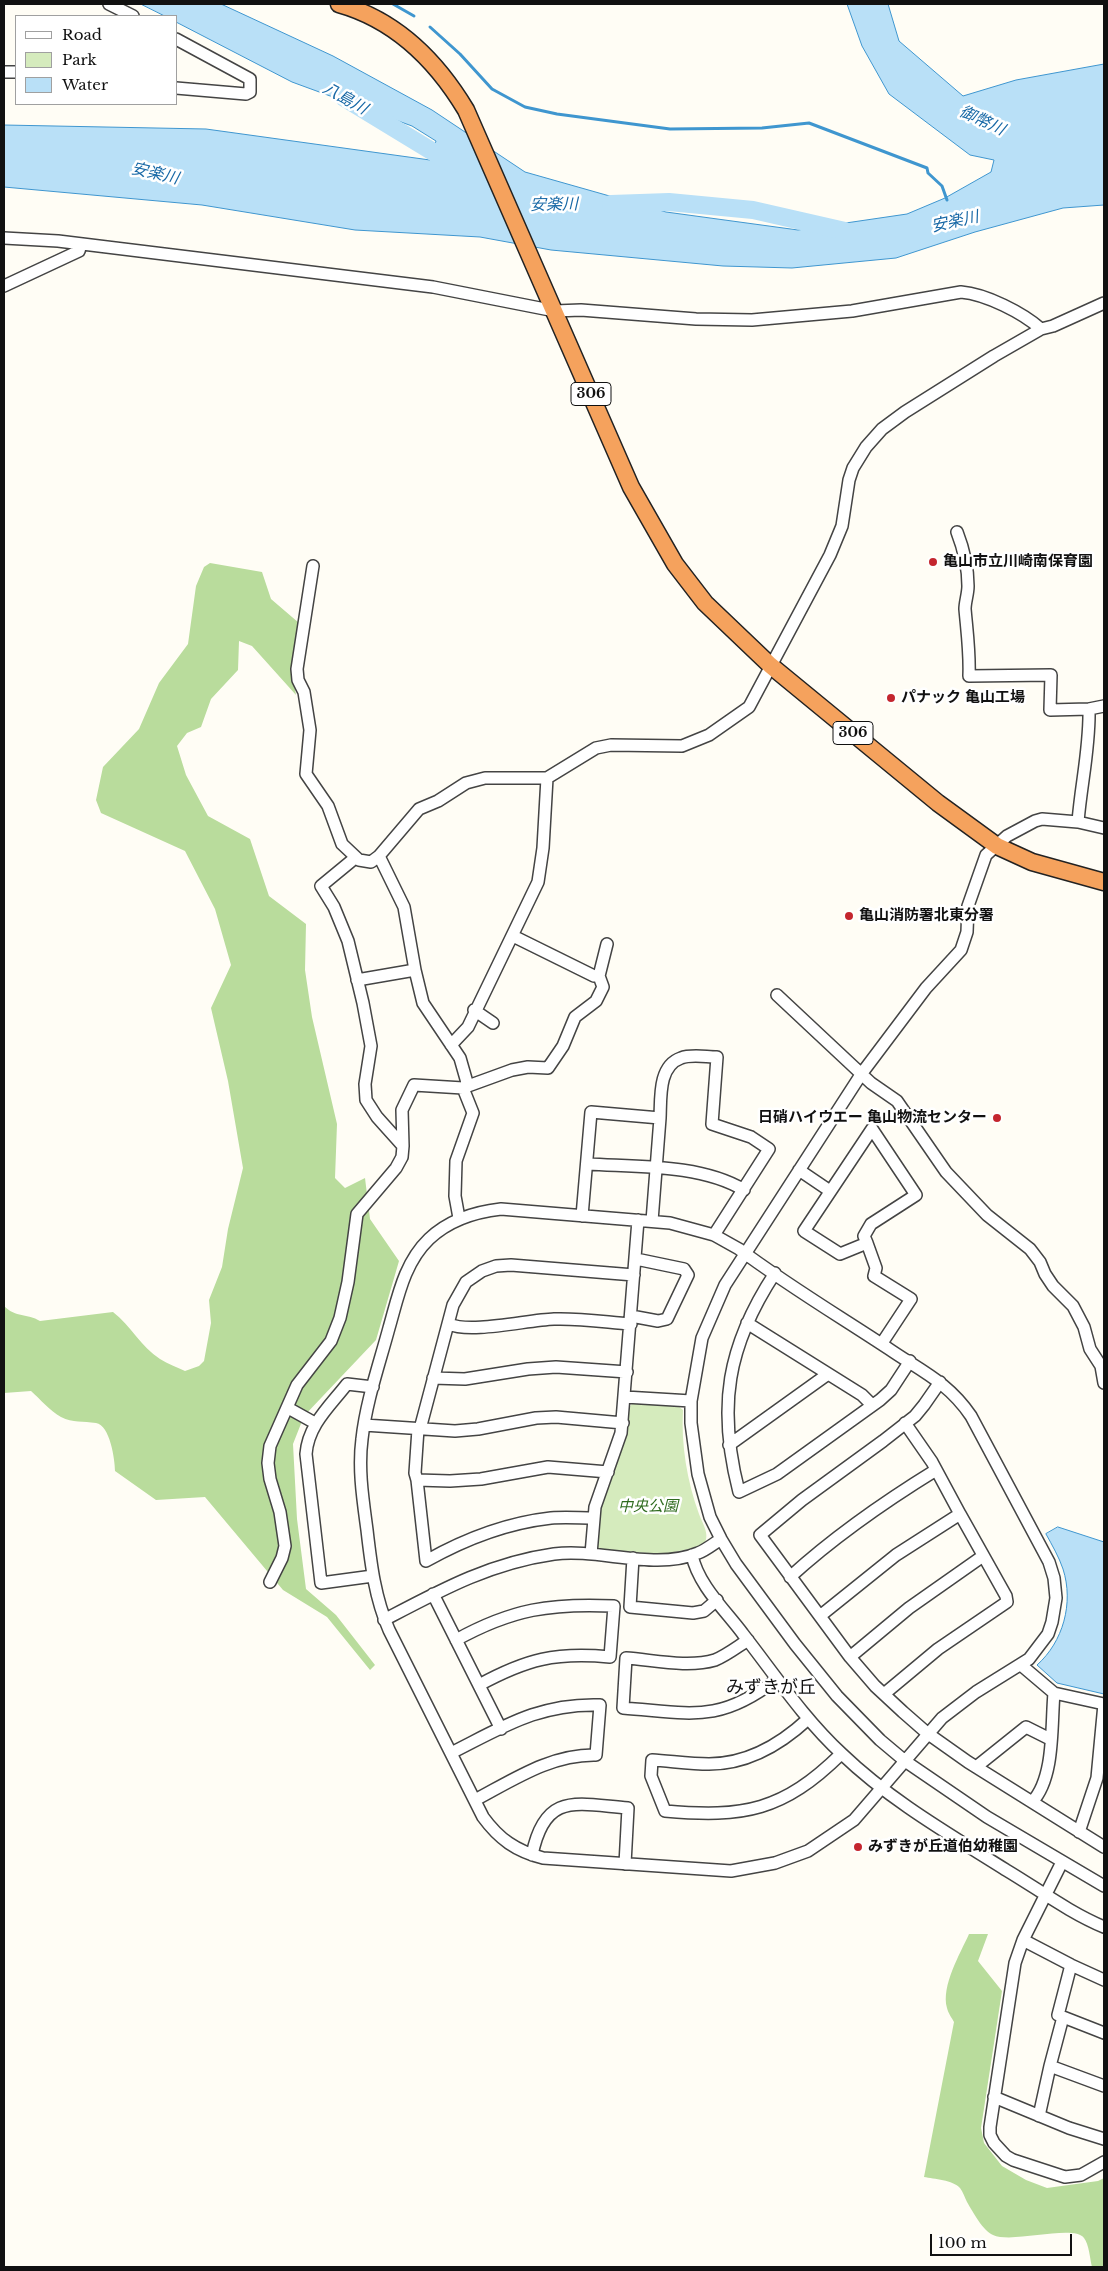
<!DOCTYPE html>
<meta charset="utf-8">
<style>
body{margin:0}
#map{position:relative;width:1108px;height:2271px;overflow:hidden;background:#fffdf5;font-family:"Libre Baskerville",serif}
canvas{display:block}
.frame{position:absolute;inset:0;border:5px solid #111;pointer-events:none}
.legend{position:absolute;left:15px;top:15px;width:162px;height:90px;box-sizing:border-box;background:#fff;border:1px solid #a0a0a0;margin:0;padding:6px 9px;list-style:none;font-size:15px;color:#111}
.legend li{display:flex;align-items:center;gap:10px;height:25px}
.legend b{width:25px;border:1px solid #a0a0a0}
.scale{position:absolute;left:930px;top:2234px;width:142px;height:22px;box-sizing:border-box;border:2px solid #111;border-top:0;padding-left:6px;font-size:15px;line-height:18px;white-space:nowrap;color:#111;-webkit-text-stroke:4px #fff;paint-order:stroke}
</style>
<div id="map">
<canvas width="1108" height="2271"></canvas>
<div class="frame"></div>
<ul class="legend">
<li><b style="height:6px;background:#fff"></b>Road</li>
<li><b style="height:14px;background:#d5ebbd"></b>Park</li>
<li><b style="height:14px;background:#b9e0f7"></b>Water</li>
</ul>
<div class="scale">100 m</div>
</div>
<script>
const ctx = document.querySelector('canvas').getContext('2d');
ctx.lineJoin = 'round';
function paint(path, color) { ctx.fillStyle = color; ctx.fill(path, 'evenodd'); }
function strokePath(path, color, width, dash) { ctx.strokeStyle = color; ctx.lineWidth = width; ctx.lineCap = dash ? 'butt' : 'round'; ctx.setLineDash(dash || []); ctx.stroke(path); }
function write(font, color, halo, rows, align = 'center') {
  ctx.font = font + ' "Libre Baskerville","Noto Sans JP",serif'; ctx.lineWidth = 5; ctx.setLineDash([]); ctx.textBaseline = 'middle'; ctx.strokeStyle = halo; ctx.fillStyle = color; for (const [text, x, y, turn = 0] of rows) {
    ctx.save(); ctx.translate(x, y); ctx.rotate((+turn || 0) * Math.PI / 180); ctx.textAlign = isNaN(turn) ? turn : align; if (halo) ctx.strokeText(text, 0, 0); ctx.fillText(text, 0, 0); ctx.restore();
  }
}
paint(new Path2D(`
 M635 1401 677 1405 683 1410C681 1445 687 1481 699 1514 703 1525 711 1535 703 1546L665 1554 601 1550 596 1547 598 1518 606 1488 621 1450 629 1407Z`), '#d5ebbd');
paint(new Path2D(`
 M210 563 262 572 271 599 299 623 292 673 296 695 252 646 239 641 238 670 211 699 201 727 187 733 177 746 186 775 208 816 250 839 269 896 306 924 305 970 312 1017 337 1124 335 1178 345 1188 365 1178 370 1219 399 1261 376 1340 304 1416 293 1444 297 1519 306 1589 336 1615 375 1665 370 1670 327 1617 283 1590 205 1497 156 1500 115 1471C115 1460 110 1425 96 1423 83 1421 73 1423 61 1417 50 1411 40 1399 31 1391L4 1393V1306C16 1318 27 1313 40 1321L113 1312C131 1326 141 1347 160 1359 168 1364 177 1367 185 1371L199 1366 204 1361 211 1323 209 1300 222 1267 228 1229 243 1168 228 1081 211 1008 231 965 215 909 185 851 101 813 96 800 103 767 139 729 159 683 188 644 196 586 204 567Z
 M969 1934H988L978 1961 1002 1991 981 2128 984 2143 1002 2166 1026 2180 1047 2188 1098 2181 1104 2178V2267H1092C1090 2259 1089 2244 1084 2238 1073 2224 1013 2244 993 2235 983 2231 973 2212 967 2202 965 2198 963 2192 960 2188 953 2180 934 2179 924 2177L954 2022C952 2018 948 2013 947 2008 941 1986 960 1954 969 1934Z`), '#b9dc9c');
const water = new Path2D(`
 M141 4H221L333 56 432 110 525 172 666 212 798 230 907 214 945 198 991 172 994 160 970 155 889 94 862 46 847 4H888L899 41 963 96 1016 80 1104 64V205L1063 208 975 232 896 258 792 268 723 266 551 250 480 237 355 230 202 205 4 187V125L206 129 430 160 436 141 412 126 292 82 176 22V16H165Z
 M1058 1527 1104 1542V1694L1057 1683 1037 1665C1063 1642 1074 1603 1063 1569 1059 1557 1052 1545 1046 1534Z`);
paint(water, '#b9e0f7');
strokePath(water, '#3f96cf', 1);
strokePath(new Path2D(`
 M393 4 414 16
 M430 27 460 54 492 89 525 107 557 114 670 129 762 128 809 123 927 168 928 173 942 186 947 200`), '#3f96cf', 3);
strokePath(new Path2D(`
 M343 97 453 164
 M611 204 669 202 753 210 845 231`), '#b9e0f7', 18);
const minor = new Path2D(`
 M109 4 133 16
 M176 39 250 79V92L246 94 176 88
 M4 72H16
 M4 238 58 241 433 287 555 311 581 310 696 319 752 320 852 311 961 292C986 294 1023 313 1041 329L1053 326 1104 303
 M4 286 79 251 81 244
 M957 532C964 550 968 567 968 586 968 594 965 602 965 609 967 632 970 653 969 676L1051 675 1050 710 1089 709 1104 706
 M313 566 297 669 298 680 304 692 310 730 306 774 328 806 342 844 359 860 371 862 379 856 419 809 438 801 466 783 485 778H547L596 748 611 745 682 746 709 735 749 707 830 555 842 526 849 480 853 468 866 447 882 429 905 412 994 356 1041 329
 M1089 709C1090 747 1081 784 1078 822L1042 819 1035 821 1007 836 986 855 968 906 967 932 961 950 926 988 862 1073 725 1285 702 1338 691 1401V1423L698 1474 710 1517 721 1539 736 1564 795 1644 837 1696 880 1740 905 1761 987 1817 1104 1886
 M1078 822 1104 828
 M355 858 321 886 334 907 348 941 363 1003 371 1046 365 1084 366 1100 377 1117 403 1146 402 1110 414 1085 463 1088 468 1086 460 1058 423 1003 415 970 404 907 379 856
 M513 936 594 976H599L607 944
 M357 980 415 970
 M777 995 871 1083 897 1101 946 1172 987 1215 1030 1249 1040 1262 1045 1274 1053 1286 1073 1306 1084 1327 1090 1349 1101 1366 1104 1383
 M474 1010 493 1023
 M451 1045 468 1027 538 882 543 848 547 778
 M468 1086 512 1070 528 1067 548 1068 563 1046 575 1017 596 1001 603 987 599 976
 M588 1164C637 1167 701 1164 744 1190
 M799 1170 830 1191
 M501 1209 670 1223 714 1235 739 1249C787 1285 839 1316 889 1349 921 1371 948 1382 971 1416L1049 1562 1054 1578 1056 1598 1052 1622 1048 1634 1029 1659 976 1692 942 1718 854 1820 808 1851 775 1863 731 1871 543 1858C516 1851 499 1839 483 1817L389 1630C375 1598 371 1565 367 1530 363 1500 358 1469 362 1439 366 1402 379 1365 389 1328 398 1297 404 1263 429 1239 449 1220 474 1212 501 1209Z
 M582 1216 591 1112 660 1118C661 1098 658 1066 681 1058 691 1054 706 1057 717 1057L712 1124 751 1137 769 1149 714 1235
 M459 1218 455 1196 456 1161 473 1113 463 1088
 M652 1221 660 1118
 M867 1243 864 1236 871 1224 916 1195 872 1129 804 1231 840 1254 867 1243 876 1268 874 1276 911 1299 882 1343
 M775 1273C727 1346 717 1407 739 1492L777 1474 880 1400 891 1390 910 1361
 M631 1316 658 1321 667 1319 688 1275 684 1269 636 1259
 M747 1323 862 1395 872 1405
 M449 1324C470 1334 527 1320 554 1319 579 1318 605 1322 631 1324
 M433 1378 465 1379 528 1369 556 1367 627 1372
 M940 1382 924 1405 915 1416 883 1441 802 1500 760 1535 850 1657 875 1686 903 1712 927 1733 968 1762 1104 1847
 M625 1397 691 1401
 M288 1408 315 1423
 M364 1425 455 1431 478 1429 536 1418 556 1417 623 1423
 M420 1429 453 1305 466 1282 482 1271 496 1266 511 1265 634 1275
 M729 1445 828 1374
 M417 1480 415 1473 418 1429
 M594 1518C580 1518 565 1517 551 1518 506 1523 465 1539 426 1561L417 1480 450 1481 481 1479 548 1467 608 1472
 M591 1554 595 1507 621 1433 638 1220
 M692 1555C698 1585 726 1611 743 1634 775 1675 804 1719 842 1754 891 1801 949 1834 1006 1870 1038 1889 1070 1913 1104 1927
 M633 1558 630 1607 693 1613 704 1611 717 1600
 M373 1576 321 1583 306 1454C308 1425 330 1406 347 1384L373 1387
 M790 1577C835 1536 884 1502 936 1470
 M270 1582 282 1558 285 1546 280 1512 270 1479 268 1463 270 1446 297 1385 331 1341 340 1318 348 1282 357 1214 396 1168 402 1157 403 1146
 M433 1594 501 1729
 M820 1616 896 1555 960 1514 932 1462 905 1423
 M384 1620C441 1590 490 1563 554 1554 599 1548 655 1571 698 1553 706 1550 713 1544 721 1539
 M456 1640C512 1609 551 1603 614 1606L610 1657C555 1652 527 1659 479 1685
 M748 1640C737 1647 727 1655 715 1660 688 1668 654 1660 626 1658L623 1708C691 1713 719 1724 777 1679
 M850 1657 909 1608 983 1556
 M1021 1665 1054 1693 1104 1704
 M884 1694 938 1649 1007 1602 1006 1596 960 1514
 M808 1719C781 1744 747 1764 709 1764 690 1764 670 1761 652 1760L651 1776 665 1811C744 1818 783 1811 841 1754
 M451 1753C503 1727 539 1703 600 1705L596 1755C551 1754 513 1780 475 1800
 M976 1767 1026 1727 1050 1739
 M1032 1802C1055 1778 1051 1725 1054 1693
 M1079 1832 1097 1778 1104 1704
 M532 1855C545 1791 577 1804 628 1808L625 1864
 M1062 1862 1023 1940 1015 1963 990 2127V2135L994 2143 1006 2156 1013 2160 1065 2177 1081 2175 1104 2162
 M1023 1940 1071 1965 1104 1980
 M1071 1965 1058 2015 1104 2033
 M1050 2066 1063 2017
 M994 2097 1069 2128 1104 2139
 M1039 2116 1050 2066 1104 2086`);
const highway = new Path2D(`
 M339 4C396 20 436 60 466 110L631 487 675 564 705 603 770 665 938 803 997 846 1032 862 1104 882`);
strokePath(minor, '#444', 14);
strokePath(highway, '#222', 19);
strokePath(minor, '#fff', 11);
strokePath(highway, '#f5a25d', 16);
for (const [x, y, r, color] of [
 [933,562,5,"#c4262e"],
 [891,698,5,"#c4262e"],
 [849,916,5,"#c4262e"],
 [997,1118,5,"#c4262e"],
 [858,1847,5,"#c4262e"]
]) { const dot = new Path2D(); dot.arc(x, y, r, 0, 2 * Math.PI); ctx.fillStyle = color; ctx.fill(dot); strokePath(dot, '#fff', 2); }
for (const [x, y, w] of [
 [591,394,40],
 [853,733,40]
]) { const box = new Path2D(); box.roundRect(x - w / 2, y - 11.5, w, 23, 4); ctx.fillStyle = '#fff'; ctx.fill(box); strokePath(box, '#111', 1); }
write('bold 14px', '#111', null, [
 ["306",591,394],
 ["306",853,733]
]);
write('bold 15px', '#111', '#fff', [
 ["亀山市立川崎南保育園",943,562],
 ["パナック 亀山工場",901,698],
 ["亀山消防署北東分署",859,916],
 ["日硝ハイウエー 亀山物流センター",987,1118,"right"],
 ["みずきが丘道伯幼稚園",868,1847]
], 'left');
write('italic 15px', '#2f6b1f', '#fff', [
 ["中央公園",648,1507]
]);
write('italic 16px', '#1768a6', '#fff', [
 ["八島川",345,99,29],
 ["御幣川",982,121,25],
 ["安楽川",155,174,13],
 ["安楽川",554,205,-1],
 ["安楽川",955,222,-12]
]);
write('18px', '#111', '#fff', [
 ["みずきが丘",771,1688]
]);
</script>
